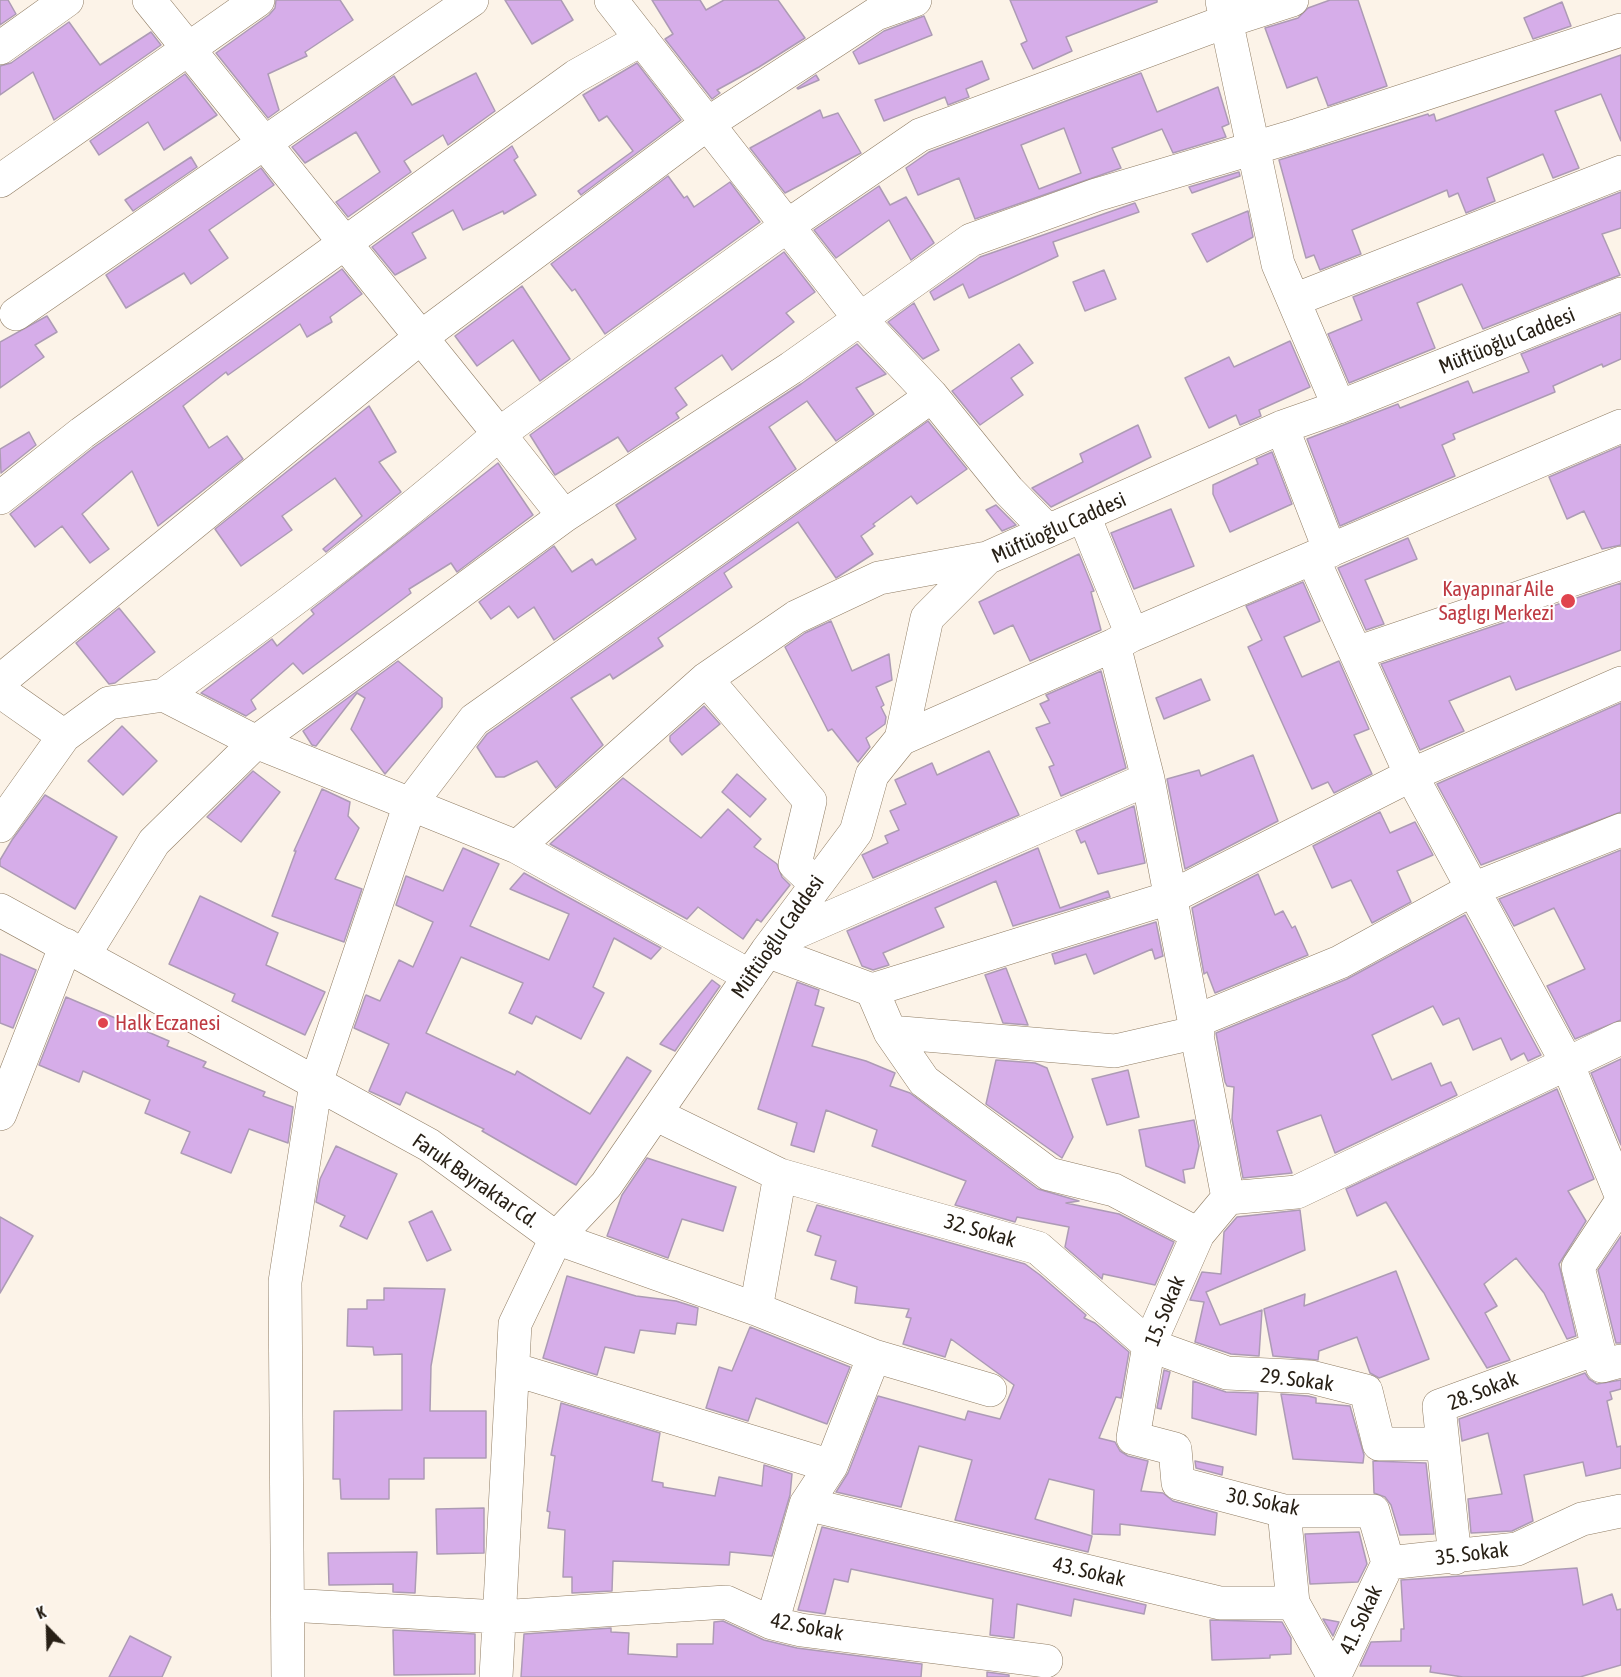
<!DOCTYPE html>
<meta charset="utf-8">
<style>
body{margin:0}
#map{position:relative;width:1621px;height:1677px;overflow:hidden;background:#fcf3e8;font-family:"Asap Condensed",sans-serif}
canvas{display:block}
.north{position:absolute;left:18px;top:1599px;width:60px;height:60px;-webkit-text-stroke:4px #fff;paint-order:stroke;rotate:337deg;font-size:16px;font-weight:700;line-height:24px;text-align:center;color:#282016}
.north::after{content:'';display:block;margin:auto;width:21px;height:27px;background:#282016;clip-path:polygon(50% 0,100% 100%,50% 72%,0 100%)}
</style>
<div id="map">
<canvas width="1621" height="1677"></canvas>
<div class="north">K</div>
</div>
<script>
const ctx = document.querySelector('canvas').getContext('2d');
ctx.lineJoin = 'round';
function paint(path, color) { ctx.fillStyle = color; ctx.fill(path, 'evenodd'); }
function strokePath(path, color, width, dash) { ctx.strokeStyle = color; ctx.lineWidth = width; ctx.lineCap = dash ? 'butt' : 'round'; ctx.setLineDash(dash || []); ctx.stroke(path); }
function write(font, color, halo, rows, align = 'center') {
  ctx.font = font + ' "Asap Condensed",sans-serif'; ctx.lineWidth = 4.5; ctx.setLineDash([]); ctx.textBaseline = 'middle'; ctx.strokeStyle = halo; ctx.fillStyle = color; for (const [text, x, y, turn = 0] of rows) {
    ctx.save(); ctx.translate(x, y); ctx.rotate((+turn || 0) * Math.PI / 180); ctx.textAlign = isNaN(turn) ? turn : align; if (halo) ctx.strokeText(text, 0, 0); ctx.fillText(text, 0, 0); ctx.restore();
  }
}
const building = new Path2D(`
 M0 0H8L16 14 0 25Z
 M276 0H340L353 20 305 52 307 56 268 74 279 110 268 118 216 53 269 15 275 8Z
 M505 0H561L573 20 532 44Z
 M652 0H700L706 10 724 0H778L805 38 759 67 717 90 720 93 712 99 665 39 673 34Z
 M1010 0H1157V2L1066 37 1072 51 1033 69 1021 44 1027 41Z
 M1330 0H1358L1387 86 1328 106 1317 77 1287 88 1265 28 1298 18 1308 8Z
 M1562 2 1571 26 1533 39 1524 18Z
 M924 16 932 35 859 64 853 52 884 31Z
 M69 22 100 65 151 32 161 45 54 120 33 72 0 95V66L11 63Z
 M1621 55V141L1601 94 1555 111 1579 168 1553 178 1543 154 1487 178 1495 201 1466 213 1458 193 1449 197 1447 190 1352 230 1361 254 1320 270 1314 255 1306 258 1279 160 1428 114 1429 116 1434 114 1436 121Z
 M982 61 989 79 966 89 969 97 948 105 945 97 884 121 875 100Z
 M637 63 681 120 581 195 578 191 633 151 607 116 599 121 583 95Z
 M476 73 495 111 448 145 443 135 404 161 411 172 348 217 336 202 380 172 356 132 305 163 292 147 394 76 412 105Z
 M1141 73 1157 112 1218 87 1229 124 1222 127 1226 137 1173 153 1162 129 1112 148 1121 168 975 219 959 178 918 195 906 168 929 152ZM1064 128 1081 173 1039 189 1021 145Z
 M185 74 217 115 164 150 148 122 99 155 90 141Z
 M816 75 819 80 798 89 797 88Z
 M820 110 823 118 838 113 861 153 785 193 750 148Z
 M512 146 518 157 514 160 536 195 504 214 503 211 463 230 453 210 412 233 426 258 395 275 372 247Z
 M191 157 197 167 133 211 125 200Z
 M261 168 274 185 209 230 228 258 191 284 184 273 126 308 106 275Z
 M1239 172 1240 176 1192 193 1189 187Z
 M668 176 684 198 687 196 694 207 730 182 760 222 605 334 575 289 572 291 551 264Z
 M879 186 890 205 906 197 934 243 911 260 889 220 836 258 814 230Z
 M1621 192V228L1602 234 1620 275 1483 329 1462 284 1417 303 1435 348 1349 383 1328 334 1362 320 1353 297Z
 M1135 203 1139 212 1053 242 1058 256 969 298 963 284 934 300 930 292 980 257Z
 M1248 211 1253 237 1207 262 1192 234Z
 M784 252 815 292 786 313 794 322 732 370 722 355 675 388 687 405 676 413 679 418 628 452 618 437 555 475 530 435Z
 M342 269 362 294 330 317 332 322 307 337 300 324 228 375 226 372 183 406 209 448 227 436 243 459 158 526 132 471 82 514 109 549 90 563 62 526 35 547 10 514 93 448Z
 M1104 270 1116 299 1085 311 1073 282Z
 M522 286 570 359 540 381 513 340 477 366 455 336Z
 M914 303 939 350 923 359 888 322Z
 M1621 314V359L1603 367 1602 364 1553 386 1555 392 1453 434 1455 439 1442 445 1455 476 1340 526 1307 439 1398 404 1400 408 1468 381 1473 393 1529 372 1521 354Z
 M47 316 57 332 35 345 44 357 0 388V342Z
 M1290 341 1310 387 1259 410 1261 416 1240 425 1236 415 1209 428 1185 378 1229 357 1234 367Z
 M857 344 886 374 856 388 874 414 836 441 807 401 769 427 796 469 554 640 534 607 518 618 509 606 491 619 479 602 554 546 572 572 592 559 596 565 636 539 616 505 801 384Z
 M1019 344 1033 363 1011 378 1023 395 980 425 952 391Z
 M369 406 396 452 379 462 401 492 326 552 323 549 362 516 335 478 282 516 292 530 241 566 215 529Z
 M928 421 967 469 917 504 911 496 873 524 875 526 861 536 873 554 836 578 798 522 724 573 732 587 658 638 663 646 613 679 610 674 571 698 603 745 556 788 537 761 504 777H496L477 747 487 734Z
 M1138 425 1151 457 1051 507 1032 488 1083 462 1080 454Z
 M29 432 36 445 1 473 0 449Z
 M1621 446V545L1602 549 1584 511 1567 519 1549 477Z
 M1272 452 1292 504 1230 532 1213 494V485L1258 464 1256 459Z
 M498 463 533 515 457 572 451 563 409 589 411 593 303 674 293 663 251 700 256 709 246 716 201 693 272 639 277 646 314 614 311 610Z
 M996 505 1016 525 1002 531 986 510Z
 M1171 509 1194 566 1134 589 1111 533Z
 M1408 538 1417 559 1365 580 1384 624 1366 630 1338 568Z
 M1079 554 1094 591 1091 592 1101 630 1030 661 1013 625 994 634 979 602Z
 M1303 582 1320 621 1284 637 1302 677 1339 661 1369 729 1354 735 1372 774 1334 793 1328 782 1312 789 1248 647 1262 640 1246 606Z
 M1621 583V650L1516 690 1510 676 1449 701 1464 731 1420 750 1381 664Z
 M119 608 155 652 115 683 109 684 76 643Z
 M831 621 852 671 889 654 892 680 876 687 884 705 881 707 886 717 885 724 866 738 870 747 858 762 832 729 828 731 785 647 805 633Z
 M398 661 442 698V707L385 774 351 729 365 698 357 693 316 746 312 745 303 731Z
 M1101 671 1126 768 1061 796 1049 767 1054 765 1036 728 1050 723 1040 704 1049 700 1046 695Z
 M1201 679 1210 700 1164 719 1156 698Z
 M1621 703V812L1481 865 1437 784Z
 M704 706 720 724 682 755 670 741V736Z
 M122 726 157 761 123 795 88 761Z
 M989 751 1019 815 873 878 862 855 888 843 885 836 899 830 890 811 906 804 895 780 932 763 937 775Z
 M1253 755 1278 821 1185 869 1167 779 1199 770 1201 776Z
 M253 771 280 792 241 842 207 817Z
 M737 774 766 799 750 817 722 792Z
 M623 778 701 838 728 809 761 839 754 847 777 864 782 877 790 885 761 922 757 919 743 939 698 907 687 919 550 844Z
 M322 789 350 802 348 816 359 828 335 879 362 889 344 942 272 916 296 851H294Z
 M45 795 117 837 75 909 0 866V860L12 840Z
 M1134 806 1145 863 1098 874 1085 841 1081 843 1076 831Z
 M1380 812 1390 833 1415 822 1433 855 1397 871 1411 902 1372 923 1351 880 1332 888 1313 846Z
 M463 848 499 864 470 926 549 960 569 914 510 889 524 873 661 948 651 959 614 938 593 987 604 993 581 1039 536 1016 532 1024 509 1013 523 983 461 957 426 1033 515 1075 517 1071 590 1114 627 1057 651 1071 576 1185 482 1131 484 1129 406 1092 400 1105 369 1091 389 1044 354 1028 365 997 366 995 380 1001 399 960 413 967 433 922 396 905 406 876 443 891Z
 M1038 848 1060 908 1108 891 1110 897 1013 926 996 881 935 908 944 927 883 953 889 965 873 970 862 966 847 931Z
 M1621 850V1020L1575 1039 1547 986 1585 969 1554 908 1514 926 1499 899Z
 M1258 874 1275 915 1283 911 1292 928 1295 926 1308 955 1215 993 1207 972 1204 974 1192 908Z
 M200 896 278 933 266 965 325 992 305 1035 232 1001 235 994 169 964Z
 M1465 915 1541 1055 1528 1061 1524 1053 1511 1060 1501 1038 1473 1050 1459 1018 1443 1025 1433 1006 1372 1035 1392 1080 1431 1063 1441 1086 1451 1082 1457 1095 1335 1153 1321 1115 1277 1131 1292 1173 1243 1178 1232 1119 1234 1087 1227 1086 1225 1082 1216 1033 1347 979Z
 M1156 922 1163 956 1155 959 1152 949 1094 974 1086 954 1055 964 1052 954Z
 M0 954 36 970 13 1028 0 1023Z
 M1006 968 1028 1025 1003 1023 985 975Z
 M712 980 720 986 675 1051 660 1044Z
 M797 982 819 990 815 1005 824 1008 812 1046 866 1061 895 1073 890 1086 910 1093 1038 1189 1079 1201 1066 1203 1119 1214 1174 1242 1155 1285 1103 1274 1102 1279 1065 1247 1069 1227 1017 1217 1015 1222 955 1205 966 1181 872 1146 877 1130 826 1110 814 1152 791 1145 797 1123 758 1109Z
 M66 997 169 1041 167 1046 206 1062 203 1067 265 1092 263 1096 293 1107 288 1143 249 1129 231 1173 181 1153 190 1132 145 1113 150 1100 83 1071 79 1082 39 1065Z
 M1621 1059V1145L1591 1073Z
 M996 1060 1035 1063 1047 1068 1073 1137 1062 1158 986 1104Z
 M1128 1070 1139 1117 1107 1125 1092 1079Z
 M1557 1089 1594 1179 1568 1191 1586 1221 1559 1264 1576 1336 1567 1339 1544 1293 1516 1258 1484 1284 1497 1306 1485 1313 1510 1360 1487 1368 1386 1202 1357 1216 1346 1189Z
 M1194 1120 1199 1146 1194 1168 1183 1170 1185 1183 1146 1166 1139 1130Z
 M336 1146 397 1174 367 1239 340 1226 345 1216 316 1202 320 1179Z
 M647 1158 736 1187 723 1231 682 1219 668 1258 607 1236 622 1195Z
 M817 1205 1025 1264 1040 1275 1086 1315 1084 1318 1095 1323 1129 1352 1121 1398 1116 1397 1099 1438 1115 1442 1120 1451 1128 1456 1148 1461 1141 1491 1163 1493 1173 1501 1217 1513 1215 1535 1120 1524V1535L1092 1534 1094 1490 1049 1479 1035 1519 1092 1536 1088 1552 955 1520 972 1460 919 1446 901 1507 836 1492 848 1473 878 1396 965 1420 968 1411 1000 1419 1014 1385 951 1339 945 1357 903 1344 911 1318 906 1317 909 1309 855 1303 857 1287 831 1279 836 1261 815 1255 821 1236 807 1231Z
 M1300 1210 1305 1250 1206 1292 1220 1325 1262 1310 1259 1356 1231 1354 1195 1342 1204 1302 1190 1300 1202 1272 1221 1274 1224 1232 1237 1217Z
 M432 1211 451 1250 427 1261 409 1222Z
 M0 1217 33 1236 0 1293Z
 M1621 1236V1343H1616L1598 1270Z
 M1396 1271 1429 1359 1379 1378 1370 1373 1357 1337 1319 1351 1318 1360 1273 1356 1264 1309 1305 1294 1304 1306Z
 M567 1276 636 1296 676 1301 698 1308 696 1325 677 1323 675 1334 640 1330 634 1353 605 1347 597 1375 543 1358Z
 M384 1288 445 1289 431 1366 430 1411H486V1458H424V1479H389V1499H341L340 1479H333L334 1411 402 1410V1354L374 1355 373 1347 347 1346 348 1309H367V1300H384Z
 M750 1327 850 1367 827 1424 756 1398 748 1421 706 1408 719 1367 732 1371Z
 M1164 1370 1170 1372 1161 1409 1157 1408Z
 M1585 1373 1589 1379 1597 1384 1621 1380V1389L1610 1392 1612 1399 1607 1401 1617 1447 1621 1446V1468L1586 1476 1583 1462 1524 1475 1533 1521 1512 1531 1471 1533 1468 1499 1502 1494 1488 1433 1462 1441 1459 1419Z
 M1193 1381 1226 1392 1258 1393 1256 1435 1192 1418Z
 M1281 1394 1308 1396 1316 1398V1403L1350 1406 1364 1455 1363 1463 1293 1459Z
 M561 1403 660 1433 652 1481 663 1483V1487L715 1496 719 1477 762 1486 764 1465 792 1474 790 1495 772 1556 730 1552 729 1565 613 1561 612 1591 572 1593V1577H563L565 1530 548 1528 550 1512 547 1511 555 1456 551 1455Z
 M1195 1461 1223 1467 1222 1475 1196 1468Z
 M1373 1461 1426 1463 1434 1534 1400 1535 1391 1505 1385 1497 1374 1493Z
 M484 1508V1553L437 1554 436 1509Z
 M822 1527 1146 1605 1144 1614 1074 1599 1071 1616 1017 1604 1014 1638 990 1635 993 1599 851 1569 848 1582 834 1579 825 1614 798 1610Z
 M1359 1532 1367 1564 1358 1582 1310 1584 1305 1534Z
 M417 1552 415 1593 393 1592V1584L329 1585 328 1553Z
 M1577 1568 1583 1605 1612 1594 1617 1610 1621 1609V1665L1580 1677H1463L1430 1672 1431 1666H1360L1371 1642 1401 1641V1629H1404L1401 1580Z
 M1323 1619 1339 1622 1333 1636Z
 M1210 1620 1282 1622 1291 1638V1654L1270 1655V1658L1212 1660Z
 M723 1621 764 1640 797 1648 922 1664 921 1677H521L524 1634 611 1628V1632L629 1633 628 1654 677 1657V1644H713L714 1622Z
 M393 1630 475 1634V1674L394 1675Z
 M130 1636 171 1657 162 1677H109Z
 M987 1672 1009 1675V1677H987Z`);
paint(building, '#d6ade9');
strokePath(building, '#ad9bb5', 1.5);
const minor = new Path2D(`
 M149 0 499 434 787 226 920 135 1227 21 1292 0
 M611 0 860 319 932 396 1008 490 1048 531
 M1222 1 1278 264 1339 407
 M0 48 67 0
 M0 181 258 0
 M1294 300 1621 172
 M16 314 472 0
 M1282 427 1330 551
 M0 498 82 433 576 76 642 39
 M1084 516 1132 635
 M1313 559 1411 775 1567 1063 1621 1195
 M1114 645 1148 779 1228 1198 1297 1192 1621 1038
 M1356 653 1621 563
 M706 679 810 801 795 864 816 884
 M0 681 420 338 707 124 876 14 915 0
 M0 691 64 736 0 826
 M164 695C279 612 392 528 499 434L564 516
 M64 736 109 703 164 695 256 742 517 847 750 976
 M901 739 1114 645 1132 635 1621 426
 M517 847 706 679 796 617 879 578 987 558
 M0 910 429 1145 556 1238 515 1324 496 1677
 M776 941 1148 779
 M767 951 872 990
 M84 955 154 842 256 742 564 516 791 368 971 240 1096 195 1298 135 1621 30
 M1196 1021 1340 962 1473 889 1621 830
 M890 1032 924 1081 1049 1174 1114 1190 1198 1234
 M1198 1032 1115 1051 890 1032 872 990 1169 898 1411 775 1621 683
 M0 1114 66 945
 M655 1114 780 1175 756 1309
 M780 1175 1038 1248 1149 1345 1227 1373 1311 1377 1366 1391 1379 1444H1442
 M1228 1198 1198 1234 1149 1345 1133 1438 1175 1449 1178 1483 1284 1511H1373L1388 1563
 M1598 1348 1578 1267 1621 1202
 M513 1369 831 1466 806 1504 772 1623
 M990 1390 874 1356 756 1309 556 1238 606 1185 767 951 856 832 872 775 901 739 927 618 987 558 1282 427 1339 407 1621 294
 M831 1466 874 1356
 M806 1504 1220 1603H1293L1334 1677
 M1284 1511 1293 1603
 M1455 1558 1439 1406 1598 1348 1602 1366 1621 1361
 M1388 1563 1517 1549 1582 1519 1621 1511
 M288 1605 499 1617 726 1602 772 1623 801 1630 1046 1661
 M288 1677 285 1282 316 1083 410 804 474 720 932 396
 M1334 1677 1388 1563`);
strokePath(minor, '#907d64', 34);
strokePath(minor, '#fff', 33);
for (const [x, y, r, color] of [
 [1568,601,8,"#e0444e"],
 [103,1023,6,"#e0444e"]
]) { const dot = new Path2D(); dot.arc(x, y, r, 0, 2 * Math.PI); ctx.fillStyle = color; ctx.fill(dot); strokePath(dot, '#fff', 2); }
write('21px', '#282016', '#fff', [
 ["Müftüoğlu Caddesi",1507,341,-22],
 ["Müftüoğlu Caddesi",1059,528,-24],
 ["Müftüoğlu Caddesi",778,937,-55],
 ["Faruk Bayraktar Cd.",475,1181,35],
 ["32. Sokak",980,1231,16],
 ["15. Sokak",1165,1311,-68],
 ["29. Sokak",1297,1380,7],
 ["28. Sokak",1483,1391,-21],
 ["30. Sokak",1263,1502,11],
 ["35. Sokak",1472,1554,-7],
 ["43. Sokak",1089,1572,13],
 ["41. Sokak",1361,1620,-65],
 ["42. Sokak",807,1627,11]
]);
write('21px', '#be3a42', '#fff', [
 ["Kayapınar Aile",1554,589],
 ["Saglıgı Merkezi",1554,613],
 ["Halk Eczanesi",115,1023,"left"]
], 'right');
</script>
